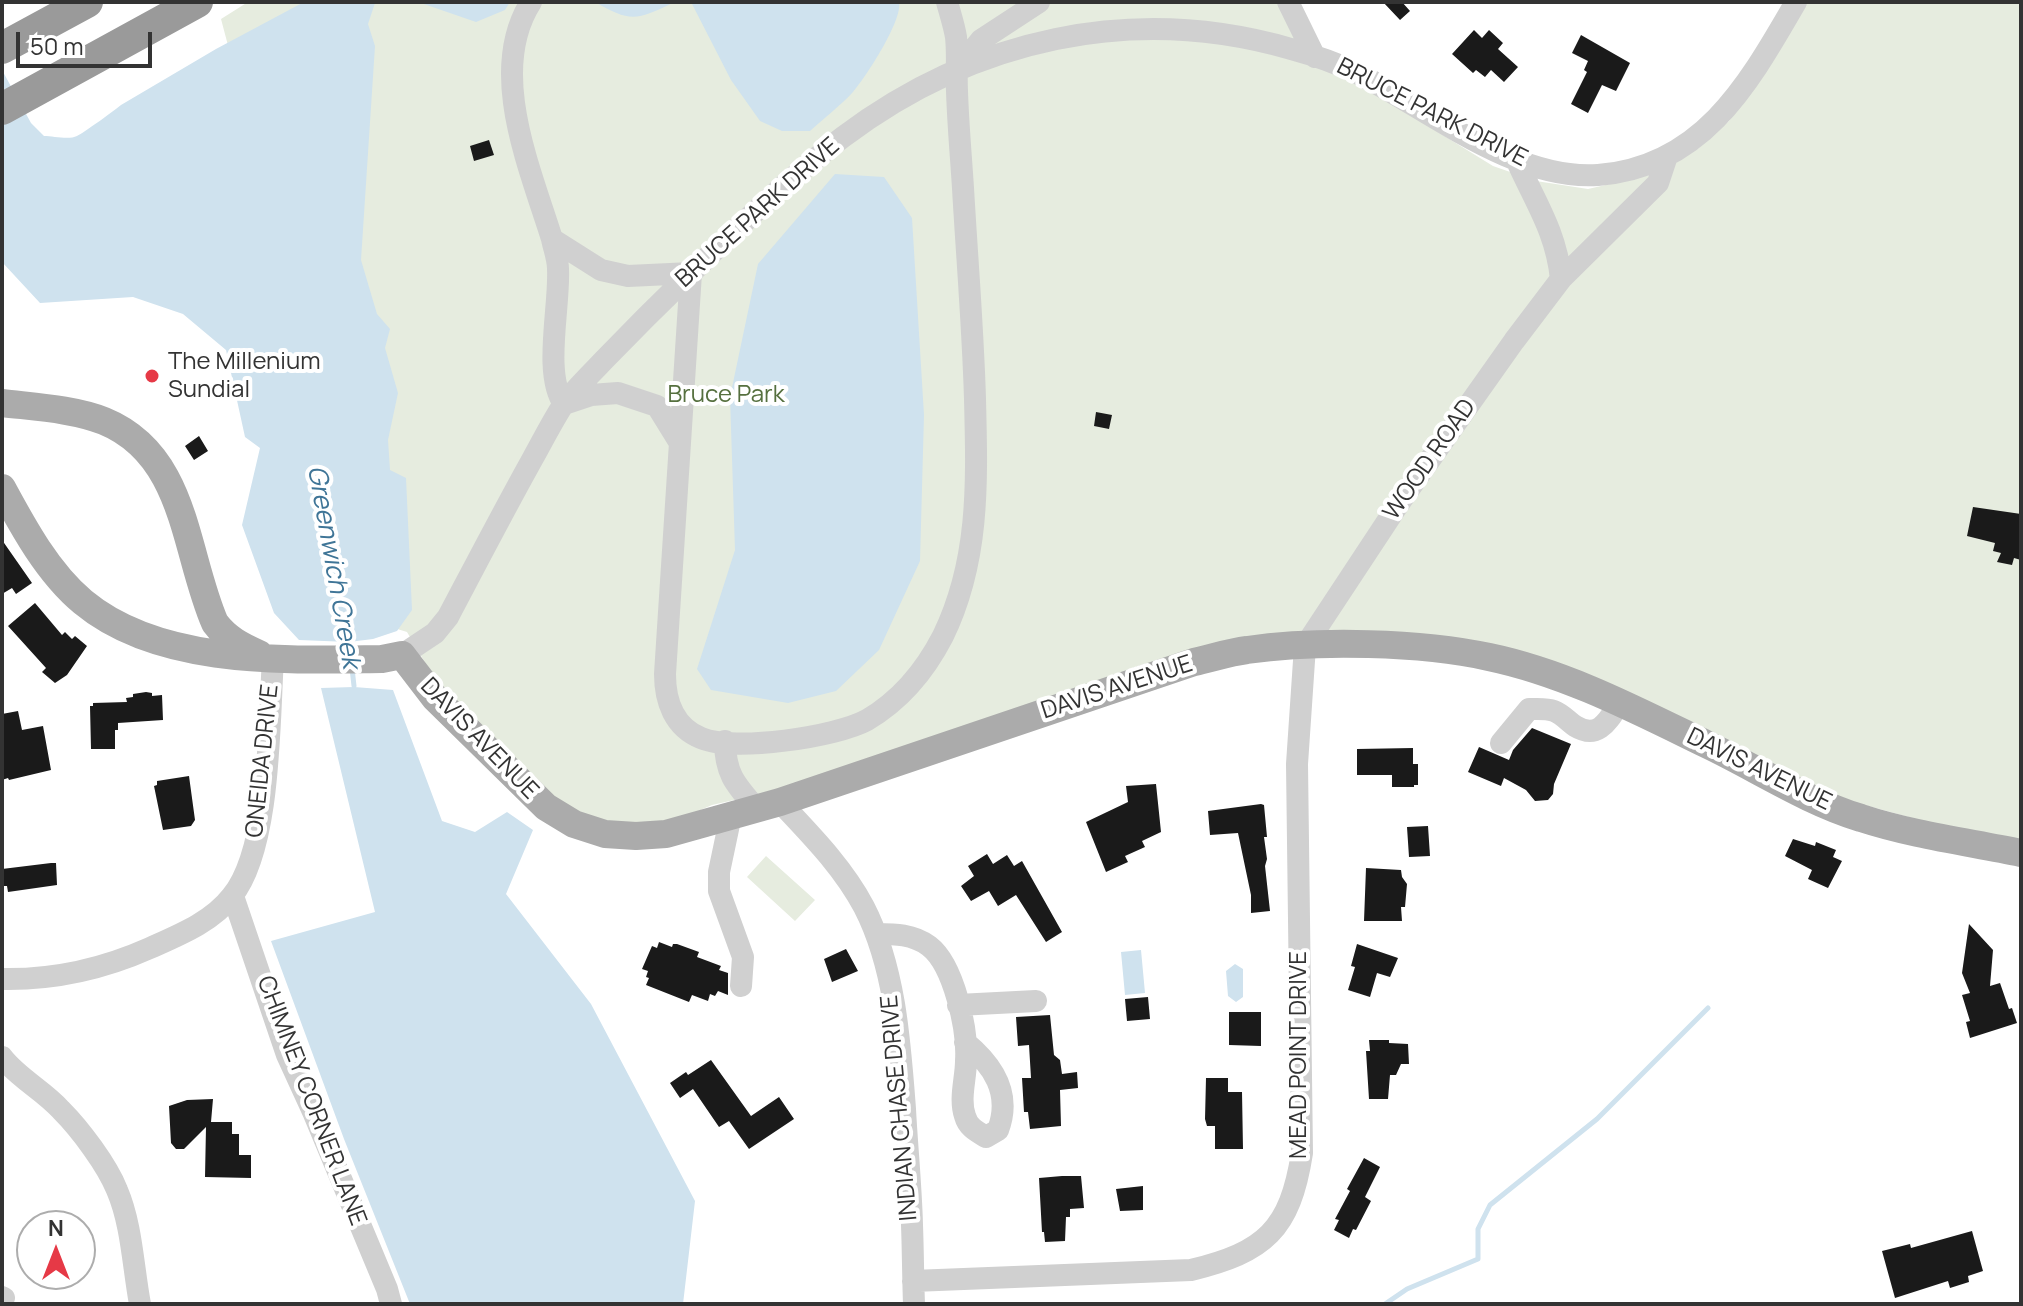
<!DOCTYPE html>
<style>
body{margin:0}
#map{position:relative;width:2023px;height:1306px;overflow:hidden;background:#fff;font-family:Manrope,sans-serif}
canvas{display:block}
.frame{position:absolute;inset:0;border:4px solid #333;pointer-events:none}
.north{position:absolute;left:16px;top:1210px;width:80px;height:80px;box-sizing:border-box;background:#fff;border:2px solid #adadad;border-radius:50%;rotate:0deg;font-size:22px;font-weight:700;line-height:32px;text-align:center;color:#333}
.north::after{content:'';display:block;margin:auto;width:28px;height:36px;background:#e63946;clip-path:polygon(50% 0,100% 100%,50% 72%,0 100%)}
.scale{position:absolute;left:16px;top:32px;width:136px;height:36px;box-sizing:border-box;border:4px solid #333;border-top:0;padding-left:10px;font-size:24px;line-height:28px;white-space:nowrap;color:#333;-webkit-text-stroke:6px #fff;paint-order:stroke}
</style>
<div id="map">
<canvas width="2023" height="1306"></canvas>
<div class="frame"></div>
<div class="north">N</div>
<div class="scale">50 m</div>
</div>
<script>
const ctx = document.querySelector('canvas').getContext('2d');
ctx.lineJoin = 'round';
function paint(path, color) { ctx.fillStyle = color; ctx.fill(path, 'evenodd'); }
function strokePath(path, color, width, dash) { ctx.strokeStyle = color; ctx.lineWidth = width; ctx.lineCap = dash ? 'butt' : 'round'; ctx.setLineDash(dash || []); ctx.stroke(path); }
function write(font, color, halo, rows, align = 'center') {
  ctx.font = font + ' Manrope,sans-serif'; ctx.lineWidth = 8; ctx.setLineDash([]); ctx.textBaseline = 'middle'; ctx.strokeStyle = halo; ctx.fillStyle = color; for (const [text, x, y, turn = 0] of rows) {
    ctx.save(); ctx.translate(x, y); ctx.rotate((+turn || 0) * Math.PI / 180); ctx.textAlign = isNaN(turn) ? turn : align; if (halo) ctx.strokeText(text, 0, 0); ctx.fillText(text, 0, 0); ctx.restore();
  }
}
paint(new Path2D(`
 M248 2H1278L1296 35 1373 92 1493 166 1536 181 1588 189 1649 175 1699 148 1729 121 1807 2H2021V840L1982 837 1828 795 1572 672 1281 639 787 788 712 805 682 818 625 827 604 823 558 804 440 688 407 632 381 624 221 19Z
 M766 856 815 900 795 921 747 877Z`), '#e6ecdf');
paint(new Path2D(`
 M304 2H381L375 3 368 24 375 46 361 260 377 314 390 329 385 348 398 393 388 440 390 470 406 478 412 610 397 631 373 639 349 642 299 640 274 613 242 525 260 448 245 437 226 350 183 314 133 297 40 303 2 262V70L31 123 44 136C53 136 69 140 77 136 82 134 118 108 121 105L216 49Z
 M418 2H510L505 10 476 22Z
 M595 2H675C637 20 631 23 595 2Z
 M691 2H899C903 20 866 77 853 92 840 106 824 118 810 131H782L760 121 731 80Z
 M835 174 884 177 912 218 924 415 920 561 879 650 836 691 788 703 711 690 697 669 735 550 730 397 758 264Z
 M354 687 393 690 442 821 475 832 507 812 533 830 506 894 591 1004 695 1201 683 1304H410L344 1139 271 941 375 912 321 688Z
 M1141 950 1145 993 1125 995 1121 952Z
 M1235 964 1243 969V997L1236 1002 1228 996 1226 971Z`), '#cfe2ee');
strokePath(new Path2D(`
 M352 668 354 686
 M1385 1304 1407 1289 1478 1259V1229L1490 1205 1597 1119 1708 1008`), '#cfe2ee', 5);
paint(new Path2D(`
 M1383 2H1402L1410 11 1400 20Z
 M1474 30 1482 38 1489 30 1503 43 1498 49 1518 67 1504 82 1491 70 1485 77 1476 70 1473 73 1452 54Z
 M1581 35 1630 63 1616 91 1602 85 1588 113 1571 104 1587 72 1584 70 1588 61 1572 53Z
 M489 140 494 155 474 161 470 146Z
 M1096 412 1112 415 1109 429 1094 426Z
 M199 436 208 451 194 460 185 446Z
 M1973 507 2021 514V560L2014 558 2012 565 1997 562 2001 553 1993 551 1995 543 1967 536Z
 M2 540 32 583 16 594 12 588 2 594Z
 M35 603 62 635 65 632 72 639 75 636 87 646 67 675 55 683 42 672 46 668 8 626Z
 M146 692 152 693V696L162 695 163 720 118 723V730H115V749H91L90 706H93V703L127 702 126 698 133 697V694Z
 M18 711 22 730 43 726 51 770 9 780 8 778 2 780V714Z
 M1532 728 1571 744 1554 784 1553 794 1548 800 1535 801 1526 790 1504 778 1501 786 1468 772 1479 747 1509 760 1513 750Z
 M1413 748V764H1418V785H1414V787H1392V775H1357V749Z
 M189 776 195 820 191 826 163 830 154 786 157 785V781Z
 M1156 784 1161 832 1142 841 1145 847 1125 856 1128 862 1106 872 1086 822 1128 802 1126 786Z
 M1261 804 1264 805 1267 837H1264L1267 859 1265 866 1270 911 1251 913V895L1238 833 1210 835 1208 811Z
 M1428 826 1430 856 1409 857 1407 827Z
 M1793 839 1815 846 1816 842 1836 850 1833 857 1842 861 1828 888 1808 879 1812 870 1785 856Z
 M987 854 993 864 1007 855 1014 866 1022 861 1062 932 1046 942 1016 895 998 906 989 891 971 901 961 886 974 876 968 866Z
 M51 863H56L57 885 8 892 7 886H2V869Z
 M1366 868 1401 870 1402 877 1407 884 1405 907H1401L1402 921H1364Z
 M1969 924 1993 950 1990 986 2000 983 2009 1009 2012 1008 2017 1023 1970 1038 1966 1022 1970 1021 1962 995 1970 993 1962 973Z
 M659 942 672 947 673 944H677L699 952 697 957 721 966 719 970 728 973V995L718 991 715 996 710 994 708 1001 692 995 689 1002 646 985 649 978 646 977 648 971 642 969 652 946 657 948Z
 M1357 944 1398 958 1390 977 1377 973 1370 997 1348 990 1355 967 1351 966Z
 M846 949 858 971 832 982 824 959Z
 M1148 997 1150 1019 1127 1021 1125 999Z
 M1229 1012H1261V1046L1229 1045Z
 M1050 1015 1054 1055 1060 1060 1062 1074 1077 1072 1078 1088 1060 1090 1061 1126 1030 1129 1028 1112H1024L1022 1078H1031L1029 1045 1018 1046 1016 1017Z
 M1369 1040H1389V1043L1408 1044 1409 1064H1401L1396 1075H1390L1388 1099H1369L1366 1051H1370Z
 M711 1060 751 1116 779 1097 794 1119 749 1149 729 1121 719 1127 693 1089 680 1098 670 1083 686 1072 688 1075Z
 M1206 1078H1228V1092H1242L1243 1149H1215V1126H1207L1205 1119Z
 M213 1099 211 1122H232V1134H239V1155H251V1178L205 1177 206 1127 184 1149H176L171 1143 169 1106 187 1100Z
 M1364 1158 1380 1167 1365 1197 1371 1201 1356 1230 1353 1229 1349 1238 1334 1230 1339 1220 1335 1219 1350 1191 1347 1189Z
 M1062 1176H1081L1084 1208 1070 1209V1217H1066L1065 1241 1045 1242 1044 1232H1042L1039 1178Z
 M1143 1186V1210L1120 1211 1116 1189Z
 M1972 1231 1983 1271 1968 1276 1969 1282 1950 1288 1948 1281 1895 1298 1882 1251 1910 1244 1911 1248Z`), '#1a1a1a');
strokePath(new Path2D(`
 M531 2C487 71 530 168 552 239L601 270 628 276 691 273 665 674C665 701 674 727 701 738 734 752 836 737 867 720 901 700 925 671 943 636 980 560 977 481 975 399 973 329 967 258 963 188 961 156 958 124 957 91 956 74 958 55 956 37 954 25 950 13 947 2
 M1288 2 1315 57
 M960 66 981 40 1039 2
 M1516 159C1535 202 1556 231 1561 279
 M552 239C554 249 558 259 558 269 560 307 543 374 564 404L591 395 618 393 657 406 678 440
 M402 655 435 633 448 617C476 564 504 510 533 458 543 440 552 422 563 405 575 389 590 375 604 360 632 331 660 303 689 275 739 227 787 179 843 137 973 39 1132 3 1291 49 1313 55 1334 62 1355 72 1427 108 1514 181 1598 175 1703 167 1749 83 1796 2
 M725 741C725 773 735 784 755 807
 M1501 743 1529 709C1538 709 1546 708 1554 711 1562 714 1568 721 1575 726 1598 740 1608 721 1619 704
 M780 802C810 834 843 867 864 907 895 967 900 1042 905 1109 907 1147 911 1186 912 1225 913 1251 913 1278 914 1304
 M731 815 719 872V891L743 957 741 986
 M233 896 287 1055 314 1114 387 1289 391 1304
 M876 934C895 934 913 934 929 946 954 965 968 1030 966 1061 966 1078 959 1099 965 1116 968 1127 976 1131 986 1137L998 1130C1012 1093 993 1065 965 1042
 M2 979C54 980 103 969 150 948 179 935 212 922 232 896 271 848 269 719 273 658
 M958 1005 1036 1001
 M2 1057C18 1078 43 1090 61 1110 80 1129 107 1165 117 1190 132 1225 133 1267 140 1304
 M913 1281 1191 1270C1265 1252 1290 1230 1302 1153L1297 764 1305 646 1398 505 1514 341 1561 279 1658 183 1667 156
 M2 1297 4 1298`), '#d0d0d0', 22);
strokePath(new Path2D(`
 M2 403C35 407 74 409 104 421 187 455 184 552 215 623 227 639 241 646 259 654
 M2 488C23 527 48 573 83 602 160 666 287 660 382 659L402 655 435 698 546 807 574 824 605 834 636 836 666 834 780 802 1194 662C1212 658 1230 652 1247 650 1317 640 1421 642 1489 657 1566 673 1638 711 1708 745 1758 769 1808 802 1861 818 1913 835 1968 842 2021 853`), '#ababab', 28);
strokePath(new Path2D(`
 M2 48 87 2
 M2 109 197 2`), '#9a9a9a', 32);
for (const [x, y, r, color] of [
 [152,376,8,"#e63946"]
]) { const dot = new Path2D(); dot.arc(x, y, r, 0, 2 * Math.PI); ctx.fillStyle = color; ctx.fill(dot); strokePath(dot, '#fff', 3); }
write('24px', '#333', '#fff', [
 ["BRUCE PARK DRIVE",1432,113,27],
 ["BRUCE PARK DRIVE",758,213,-42],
 ["WOOD ROAD",1430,460,-55],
 ["DAVIS AVENUE",1117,688,-18],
 ["DAVIS AVENUE",479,739,46],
 ["ONEIDA DRIVE",263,761,-84],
 ["DAVIS AVENUE",1759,770,26],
 ["MEAD POINT DRIVE",1299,1055,-90],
 ["CHIMNEY CORNER LANE",311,1101,69],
 ["INDIAN CHASE DRIVE",900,1108,-95]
]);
write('24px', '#333', '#fff', [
 ["The Millenium",168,362],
 ["Sundial",168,390]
], 'left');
write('24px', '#56703f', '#fff', [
 ["Bruce Park",726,395]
]);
write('italic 26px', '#3f7597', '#fff', [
 ["Greenwich Creek",333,567,80]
]);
</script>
